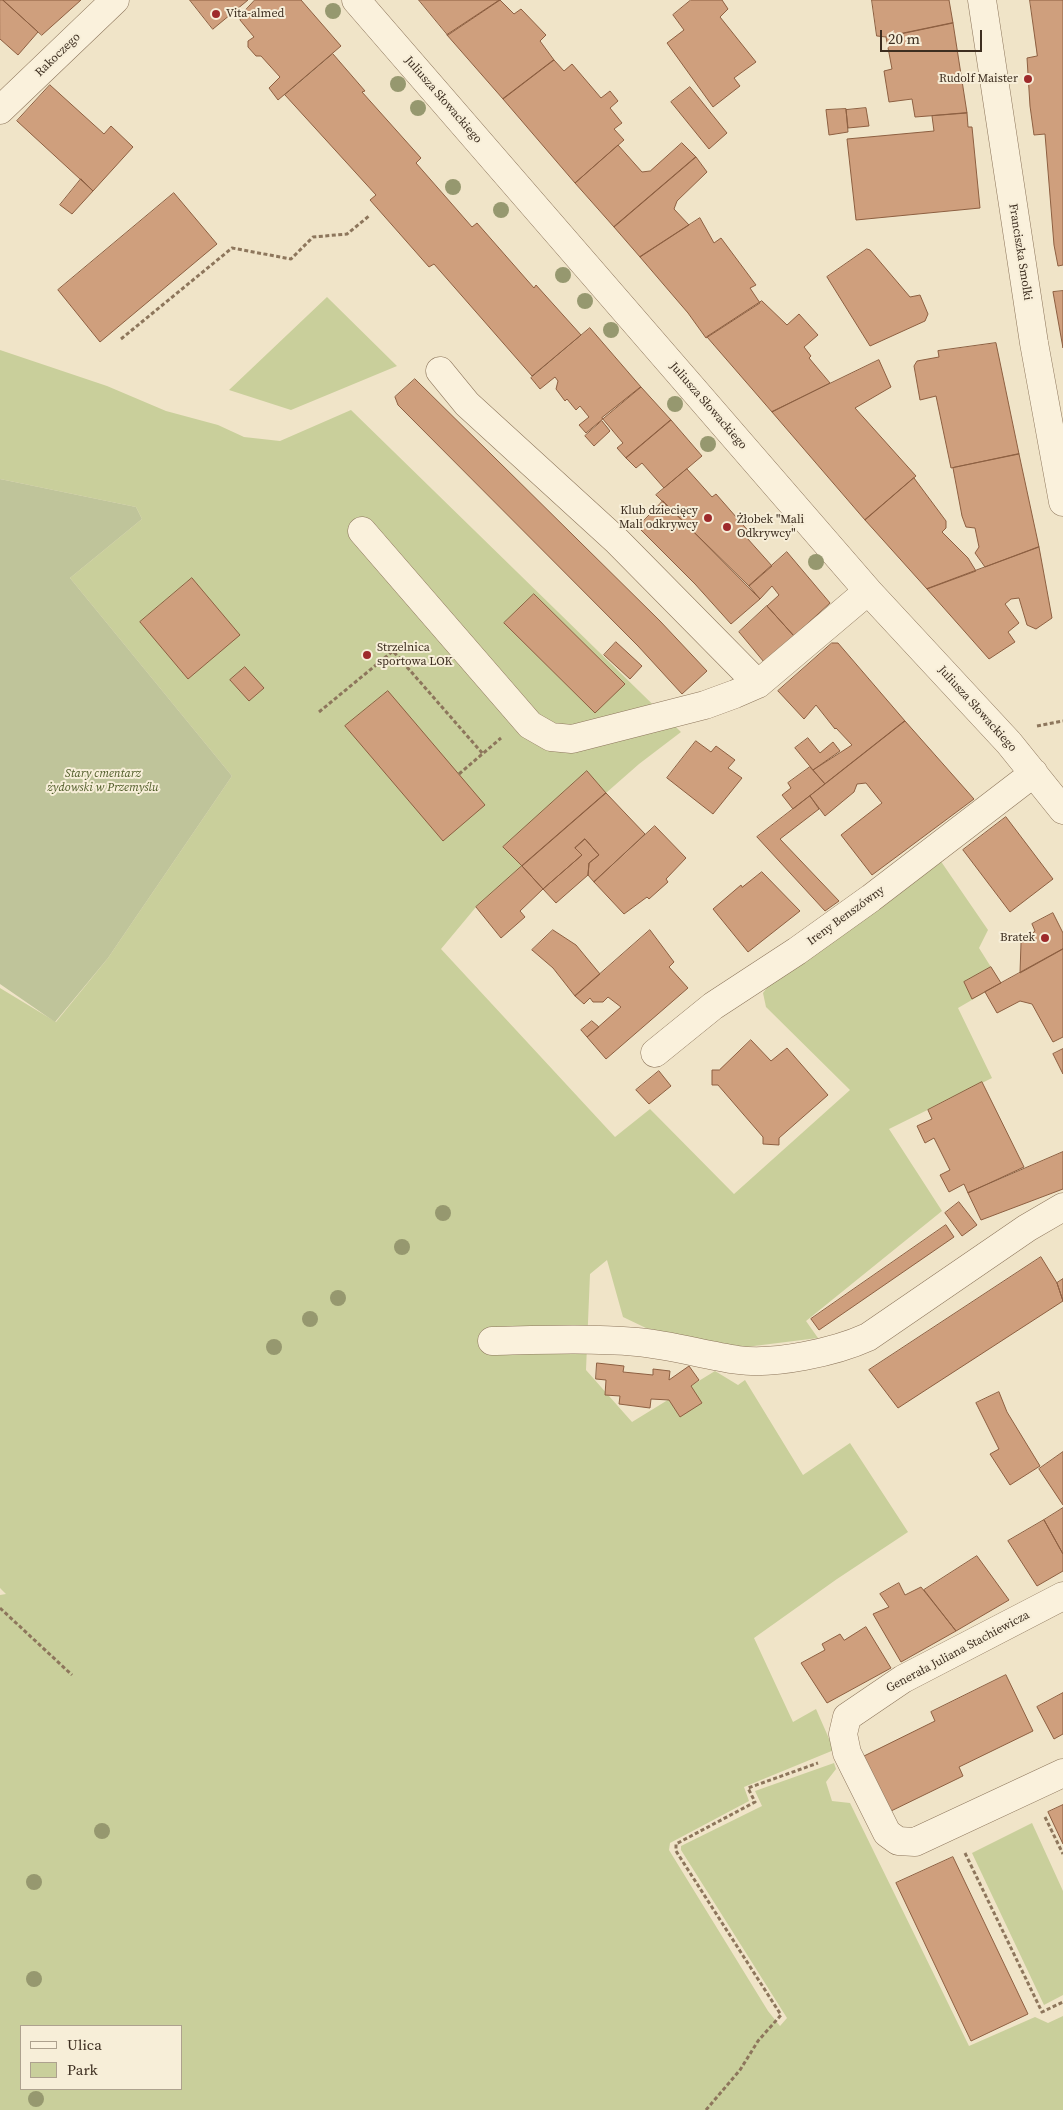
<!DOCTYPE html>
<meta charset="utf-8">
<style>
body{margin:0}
#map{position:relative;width:1063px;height:2110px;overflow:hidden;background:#f0e4c8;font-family:"Source Serif 4",serif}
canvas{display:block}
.legend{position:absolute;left:20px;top:2025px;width:162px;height:65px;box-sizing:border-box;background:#f7eed8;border:1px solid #ada18e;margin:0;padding:6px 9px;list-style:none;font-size:15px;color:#3d2e20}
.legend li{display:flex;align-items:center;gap:10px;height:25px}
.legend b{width:25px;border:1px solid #ada18e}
.scale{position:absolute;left:880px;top:30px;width:102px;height:22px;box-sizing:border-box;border:2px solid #3d2e20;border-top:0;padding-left:6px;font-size:15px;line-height:18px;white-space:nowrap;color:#3d2e20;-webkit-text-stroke:4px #f7eed8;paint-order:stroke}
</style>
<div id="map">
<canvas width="1063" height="2110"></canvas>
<ul class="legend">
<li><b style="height:6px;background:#faf1dc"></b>Ulica</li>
<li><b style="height:14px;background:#c9cf9b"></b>Park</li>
</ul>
<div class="scale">20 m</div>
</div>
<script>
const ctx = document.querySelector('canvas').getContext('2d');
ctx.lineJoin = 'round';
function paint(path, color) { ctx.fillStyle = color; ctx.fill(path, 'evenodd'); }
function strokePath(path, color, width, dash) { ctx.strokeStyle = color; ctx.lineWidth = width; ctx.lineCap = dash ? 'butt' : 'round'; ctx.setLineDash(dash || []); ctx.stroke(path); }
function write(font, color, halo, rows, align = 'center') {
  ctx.font = font + ' "Source Serif 4",serif'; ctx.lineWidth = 4; ctx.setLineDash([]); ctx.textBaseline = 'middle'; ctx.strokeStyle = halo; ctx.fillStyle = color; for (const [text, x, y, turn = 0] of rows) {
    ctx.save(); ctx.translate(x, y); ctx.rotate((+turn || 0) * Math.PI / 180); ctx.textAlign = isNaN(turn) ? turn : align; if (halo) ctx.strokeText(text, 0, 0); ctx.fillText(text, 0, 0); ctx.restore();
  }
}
paint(new Path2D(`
 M327 297 397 366 291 410 229 390Z
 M0 350 107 386 166 411 218 425 244 437 280 441 351 410 681 732 639 764 476 907 441 949 615 1137 650 1109 734 1194 850 1090 766 1007 763 993 771 982 940 860 988 930 979 948 1001 983 958 1008 992 1078 889 1129 942 1211 806 1321 818 1338 738 1348 646 1328 623 1317 607 1260 590 1274 586 1370 632 1422 715 1371 738 1385 745 1380 803 1475 850 1443 908 1532 837 1579 754 1638 793 1722 816 1709 834 1750 744 1787 749 1801 670 1843 669 1850 768 2011 780 2026 787 2018 681 1850V1846L762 1806 755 1791 834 1763 836 1769 826 1782 832 1801 850 1803 969 2046 1035 2017 1048 2023 1063 2016V2110H0V1595L6 1594 0 1588V988L56 1022 108 958 232 776 70 578 142 519 136 507 0 479ZM21 2026H181V2089H21Z
 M1032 1823 1063 1891V1995L1044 2005 972 1853Z`), '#c9cf9b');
paint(new Path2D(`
 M0 479 136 507 142 519 70 578 232 776 108 958 55 1022 0 984Z`), '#bfc49a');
const building = new Path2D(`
 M0 0H3L38 32 18 55 0 39Z
 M3 0H81L42 35Z
 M190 0H248L213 29Z
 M255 0H301L341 46 278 100 269 88 280 77 261 56H256L248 47V41L254 37 240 20 241 15Z
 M419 0H500L448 35Z
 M500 0 514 14 521 9 546 35 540 41 554 60 503 99 447 35Z
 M691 0H722L728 9 720 17 756 62 734 78 740 86 713 107 667 43 684 30 673 15Z
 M872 0H949L953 23 886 37 877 36Z
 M1030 0H1063V265L1058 266 1054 245 1045 134 1034 135 1030 106 1027 58 1037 56Z
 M953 23 967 113 915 117 912 99 889 102 884 71 892 69 886 37Z
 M333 54 365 91 362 92 421 158 416 163 472 227 477 223 534 288 536 285 581 335 532 376 434 264 429 267 370 200 376 195 285 95Z
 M554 60 564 71 572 64 601 98 610 91 618 101 610 108 622 123 614 129 624 140 575 183 503 99Z
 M50 85 104 134 111 126 133 147 93 191 17 121Z
 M690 87 727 133 709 149 671 102Z
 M866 108 869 126 848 128 846 110Z
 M846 109 848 132 829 135 826 110Z
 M967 113 968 127H972L980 208 856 220 847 139 934 131 932 116Z
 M682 143 696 157 614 227 575 183 618 145 642 172 650 171Z
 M696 157 707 172 677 201 674 209 689 225 640 257 614 227Z
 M81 179 93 191 72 214 60 205Z
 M174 193 217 244 100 342 58 290Z
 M700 218 714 243 721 238 756 285 750 288 760 303 706 338 688 313 640 257Z
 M867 249 870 250 910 297 920 295 928 314 925 321 870 346 827 277Z
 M1063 291V348L1053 292Z
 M762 301 787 325 799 314 818 335 804 347 811 356 809 358 830 383 772 412 707 337Z
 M590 328 641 387 586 433 579 425 589 417 580 406 576 410 567 399 565 401 556 389 558 381 555 377 540 389 531 378Z
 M996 343 1019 454 951 468 936 396 920 400 914 366 917 361 939 357 938 351Z
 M879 360 891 387 855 408 916 476 865 520 772 412Z
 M415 379 660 621 707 671 682 694 638 646 398 405 395 397Z
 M641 387 671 420 626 458 617 448 623 443 602 418Z
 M671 420 702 456 664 488 642 463 636 468 626 458Z
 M602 421 610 431 594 446 585 436Z
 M1019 454 1039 547 985 567 975 553 979 547 975 528 966 527 962 516 953 468Z
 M687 469 712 497 716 494 751 534 747 538 772 566 749 586 656 495Z
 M914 478 946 521V528L942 532 968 558 976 571 927 589 865 520Z
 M663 501 760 599 731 624 695 584 638 527Z
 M1039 547 1052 618 1036 629 1027 625 1019 598 1011 599 1005 604 1019 623 1008 632 1015 642 989 659 927 589Z
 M787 552 830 603 794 636 767 606 779 595 772 586 760 599 749 586Z
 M192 578 240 635 188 679 140 622Z
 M534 594 625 684 595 713 504 623Z
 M767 606 794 636 764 662 739 632Z
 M616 642 642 666 630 679 604 655Z
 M832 643H838L905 721 825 784 813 770 852 745 836 728 835 729 816 705 804 719 778 691Z
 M245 667 264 688 249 701 230 680Z
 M388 691 485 805 443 841 345 726Z
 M905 721 974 799 872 875 841 835 882 803 866 783 857 784 854 792 825 816 810 796Z
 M808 738 820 753 833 742 840 751 813 770 795 748Z
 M696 741 711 752 716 746 735 760 728 768 742 778 713 814 667 778Z
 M810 767 825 784 793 809 782 795 791 788 788 783Z
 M587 771 606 793 522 866 503 847Z
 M606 793 645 834 594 882 588 875 589 863 599 855 585 839 575 848 582 855 543 889 522 866Z
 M810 796 819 809 780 839 839 901 825 911 757 837Z
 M1006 817 1053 879 1010 912 963 850Z
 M655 826 686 858 666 879 668 882 649 899 647 897 624 914 594 882Z
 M585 839 599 855 589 863 588 875 556 903 543 889 582 855 575 848Z
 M522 866 543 889 520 911 525 917 501 938 476 907Z
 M762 872 800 911 748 952 713 909 741 885 742 887Z
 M1053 913 1063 933V949L1020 973 1021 943 1035 931 1032 924Z
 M553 930 576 945 600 974 575 996 553 968 532 950Z
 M650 930 674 962 669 967 688 988 606 1059 587 1037 621 1007 608 997 603 1002H593L590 998 584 1004 575 996Z
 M1063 949V1037L1053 1042 1032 1004 1020 1001 997 1013 985 992Z
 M991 967 1001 983 972 999 964 982Z
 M592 1021 599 1027 587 1037 581 1030Z
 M751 1040 771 1061 787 1048 828 1095 779 1138V1145L763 1144V1137L718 1085H712V1070H719Z
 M1063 1049V1074L1053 1054Z
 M659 1071 671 1086 649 1104 636 1090Z
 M982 1082 1024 1167 968 1193 964 1184 949 1192 940 1175 950 1170 934 1138 925 1143 917 1126 932 1119 928 1110Z
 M1063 1152V1189L981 1220 968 1193Z
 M959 1202 977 1225 962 1236 945 1213Z
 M946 1225 954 1237 819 1330 811 1319Z
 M1041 1257 1057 1283 1063 1301 898 1408 869 1370Z
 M1063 1279V1301L1057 1283Z
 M597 1363 624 1366 623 1372 653 1375V1369L670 1371 669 1380 689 1366 699 1380 691 1386 702 1403 680 1417 669 1400 651 1399 650 1408 619 1404 620 1396 605 1395 606 1380 596 1379Z
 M999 1392 1007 1412 1040 1466 1010 1485 990 1454 999 1449 976 1403Z
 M1063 1452V1505L1039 1469Z
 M1063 1508V1554L1044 1520Z
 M1044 1520 1063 1554V1571L1037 1586 1008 1541Z
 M977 1556 1009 1600 956 1631 924 1590Z
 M899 1583 905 1595 921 1587 956 1631 901 1662 873 1614 889 1607 880 1594Z
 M866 1627 891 1668 827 1703 801 1663 825 1650 822 1644 840 1634 844 1640Z
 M1006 1675 1033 1731 959 1767 963 1776 889 1812 862 1757 935 1721 931 1712Z
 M1063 1693V1734L1054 1739 1037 1707Z
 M1063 1805V1844L1048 1812Z
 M953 1857 1028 2014 971 2041 896 1883Z`);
paint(building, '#cf9f7d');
strokePath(building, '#8d5f41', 1);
const minor = new Path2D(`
 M356 0 868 591 1009 743 1063 810
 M982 0 1034 343 1063 502
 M0 110 115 0
 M440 371 467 404 617 541 758 684
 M362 531 530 725 551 737 572 739 705 705 735 694 758 684 868 591
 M655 1053 713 1006 797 951 871 898 1034 773
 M492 1341C540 1340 589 1338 637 1342 671 1345 704 1355 738 1360 775 1365 835 1352 868 1337L1027 1228 1063 1207
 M1063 1596 903 1679 847 1717 843 1734 847 1753 887 1833 898 1841 915 1842 1063 1773`);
strokePath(minor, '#8d765c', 29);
strokePath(new Path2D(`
 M121 339 232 248 291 259 313 237 347 234 369 216
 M319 712 393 651 483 754
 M1037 726 1063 721
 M459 774 501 738
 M0 1608 72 1675
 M1045 1817 1063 1854
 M965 1853 1042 2012 1063 2002
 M706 2110 740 2070 758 2041 781 2015 676 1851V1844L755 1802 748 1788 818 1763`), '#8d765c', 3, [4, 2.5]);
strokePath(minor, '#faf1dc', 28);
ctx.fillStyle = '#96986f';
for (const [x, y] of [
 [333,11],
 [398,84],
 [418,108],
 [453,187],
 [501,210],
 [563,275],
 [585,301],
 [611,330],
 [675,404],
 [708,444],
 [816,562],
 [443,1213],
 [402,1247],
 [338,1298],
 [310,1319],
 [274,1347],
 [102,1831],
 [34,1882],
 [34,1979],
 [36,2099]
]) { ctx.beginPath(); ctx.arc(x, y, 8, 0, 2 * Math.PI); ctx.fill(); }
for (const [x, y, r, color] of [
 [216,14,5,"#9e2a2b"],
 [1028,79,5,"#9e2a2b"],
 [708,518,5,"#9e2a2b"],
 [727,527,5,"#9e2a2b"],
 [367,655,5,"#9e2a2b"],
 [1045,938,5,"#9e2a2b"]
]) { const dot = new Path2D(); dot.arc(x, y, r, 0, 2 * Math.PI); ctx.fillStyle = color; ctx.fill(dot); strokePath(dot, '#f7eed8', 2); }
write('12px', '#3d2e20', '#f7eed8', [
 ["Vita-almed",226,14],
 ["Rudolf Maister",1018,79,"right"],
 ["Klub dziecięcy",698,511,"right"],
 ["Mali odkrywcy",698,525,"right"],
 ["Żłobek \"Mali",737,520],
 ["Odkrywcy\"",737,534],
 ["Strzelnica",377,648],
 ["sportowa LOK",377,662],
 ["Bratek",1035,938,"right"]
], 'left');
write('12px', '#3d2e20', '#f7eed8', [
 ["Rakoczego",58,55,-44],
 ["Juliusza Słowackiego",443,100,49],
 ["Franciszka Smolki",1020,252,81],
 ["Juliusza Słowackiego",708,406,49],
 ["Juliusza Słowackiego",977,709,48],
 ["Ireny Benszówny",846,916,-36],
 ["Generała Juliana Stachiewicza",958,1652,-28]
]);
write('italic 12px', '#4d5a26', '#f7eed8', [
 ["Stary cmentarz",103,774],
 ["żydowski w Przemyślu",103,788]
]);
</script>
